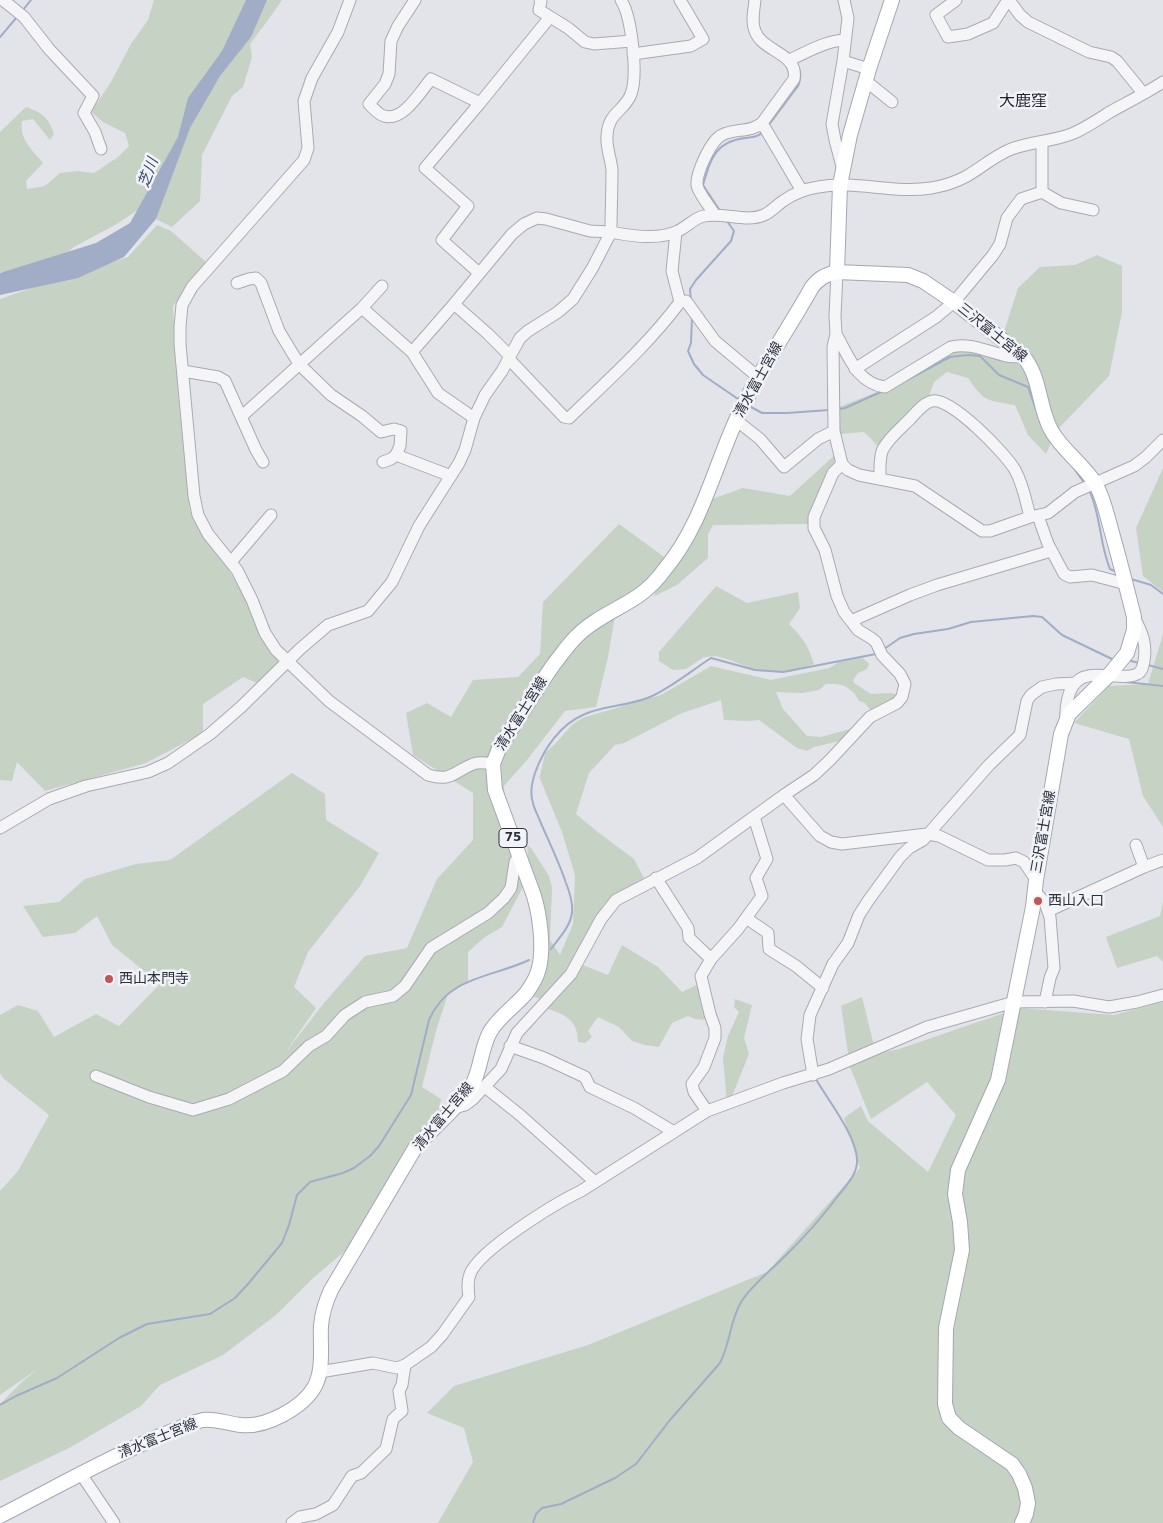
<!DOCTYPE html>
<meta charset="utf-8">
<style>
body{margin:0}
canvas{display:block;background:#e2e4e9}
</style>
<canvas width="1163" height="1523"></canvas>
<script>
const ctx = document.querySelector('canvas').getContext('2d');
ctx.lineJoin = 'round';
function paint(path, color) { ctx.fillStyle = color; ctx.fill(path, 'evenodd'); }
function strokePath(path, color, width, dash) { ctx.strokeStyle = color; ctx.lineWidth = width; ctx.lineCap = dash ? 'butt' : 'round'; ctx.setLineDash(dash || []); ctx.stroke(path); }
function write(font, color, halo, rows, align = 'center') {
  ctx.font = font + ' "DejaVu Sans","Noto Sans JP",sans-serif'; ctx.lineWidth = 5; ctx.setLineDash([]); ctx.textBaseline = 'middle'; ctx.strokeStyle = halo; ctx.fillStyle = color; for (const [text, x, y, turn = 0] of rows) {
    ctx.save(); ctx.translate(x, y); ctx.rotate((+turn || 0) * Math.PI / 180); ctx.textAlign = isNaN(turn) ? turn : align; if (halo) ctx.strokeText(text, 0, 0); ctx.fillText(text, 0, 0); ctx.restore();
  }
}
paint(new Path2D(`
 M154 0H282L268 20 250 44 252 57 243 87 232 96 202 155 200 201 172 227 156 219 170 157 141 208 115 225 74 247 65 254 15 274 0 272V132L26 107C42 113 48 116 54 134L50 140 33 119 22 121C19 139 32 150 43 163L26 181 27 189 45 186 60 173 78 171 94 173 118 157 129 146 125 133 103 122 91 112 111 82 131 44 148 20Z
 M157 225 171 231 206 262 173 306 178 394 190 511 229 570 279 662 257 683 243 677 203 704V733L146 763 45 791 17 762 12 781 0 780V299L26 290 128 257Z
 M1097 255 1122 266V312L1109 376 1057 430 1046 454 1028 435 1015 405C987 400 985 403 968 378L947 372 934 382 926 404 880 448 864 432 840 434 834 409 885 389 951 347 1021 354 1004 332 1018 288 1040 267 1075 265Z
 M838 452 811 524 713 525 708 534V558L677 585 655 596 654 588 670 567 688 550 699 529 709 500 743 488 790 496Z
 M1163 468V592L1143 576 1136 528Z
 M619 524 667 559 616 610 608 657 596 707 565 711 527 760 504 786 507 842 525 883 502 927 485 937 468 952V981L448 994 436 1031 422 1087 441 1099 437 1118 407 1148 351 1246 313 1278 276 1315 223 1355 160 1385 141 1406 71 1447 0 1481V1404L24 1380 39 1368 0 1395V1191L18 1171 49 1115 3 1078 0 1073V1015L18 1005 38 1011 54 1037 96 1014 119 1026 160 984 112 945 97 916 75 933 43 937 23 906 59 902 85 879 136 864 170 860 292 773 325 794 326 820 379 853 360 886 308 952 294 987 316 1008 285 1053 324 1003 365 956 407 948 437 879 473 840V793L413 755 406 713 427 703 451 717 473 680 518 677 540 654 543 602Z
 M716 586 747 603 798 592 800 608 789 624C803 638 808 645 814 664L790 672 758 671 730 660 716 656 704 657 686 669 673 670 659 661V652Z
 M1163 634V827L1143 796 1129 739 1074 723 1109 686 1148 684Z
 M863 658 869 664 867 669 858 673 853 680 854 683 871 694 890 693 900 695 871 711 865 703 859 701 854 693 845 686 836 684H826L819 690 803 693 776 692 783 709 807 736 821 737 857 727 844 740 814 747 807 751 797 748 759 720 750 721 724 720 721 700 682 713 624 743 615 745 589 773 576 814 599 833 634 859 644 878 616 894 603 905 582 945 573 964 542 999 531 996 540 985 545 967 541 898C539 888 534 880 531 870 528 862 528 854 527 845L531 848 549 876 552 888 550 940 560 955 573 924 575 875 562 832 539 776 543 777 540 776 545 753 555 744 572 725 582 718 661 695 711 666 771 680 829 668 839 662Z
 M1163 902V962L1157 956 1117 968 1106 937 1160 916Z
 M622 945 658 967 682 992 701 983 707 1020 695 1019 688 1016 672 1023 659 1047 645 1045 632 1041 619 1027 598 1017 588 1031 592 1037 585 1043 578 1042C578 1019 564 1014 545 1008L580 964 608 975Z
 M862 997 876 1054 899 1049 1019 1008 1114 1015 1163 1002V1523H438L473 1462 464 1428 427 1413 454 1386 588 1345 767 1272 860 1168 844 1118 861 1106 868 1121 928 1172 956 1115 927 1082 871 1119 850 1067 841 1006Z
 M735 999 752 1005 744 1038 749 1054 731 1099 727 1103 723 1058 728 1036 739 1012 734 1007Z`), '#c6d2c4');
paint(new Path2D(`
 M246 0H267L251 37 220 76 190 128 156 219 124 257 78 278 0 295V273L96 243 130 223 178 137 188 98 222 51Z`), '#a1adc6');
strokePath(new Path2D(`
 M23 10 31 0
 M0 37 17 17
 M768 126 798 86C801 79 802 72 797 65
 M720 211 703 185C711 158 715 142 745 138 753 137 758 137 763 132
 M691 301 690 289 696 280 731 241 734 231 727 221
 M692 318 691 343 688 351 694 364 703 375 738 399
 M907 380 950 357 968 355 980 356 999 375 1028 387 1036 410
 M751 407 762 413H787L829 410
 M839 409 845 408 883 391
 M1073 467 1085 484
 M1089 490C1101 514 1099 543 1110 569L1117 572
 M1131 579 1151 585 1163 594
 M884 649 900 638 914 634 948 629 971 622 1033 616 1042 617 1062 635 1114 660
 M1131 661 1139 663
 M1148 665 1163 669
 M1126 682 1163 686
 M551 949C559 938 570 927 572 913 573 903 570 893 566 883 559 862 549 842 540 821 538 815 534 809 533 803 530 794 532 782 535 773 543 750 560 724 585 714 606 705 629 706 650 697 672 687 691 671 711 658L755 670 783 672 876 654
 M0 1405 16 1396 57 1378 119 1338 147 1324 210 1314 235 1298 248 1284 282 1243 289 1225 297 1195 310 1182 343 1173 354 1168 370 1156 379 1146 411 1095 429 1020C448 976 491 978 529 960
 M533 1523 536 1514 542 1508 561 1504 615 1478 636 1464 670 1420 720 1363C730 1344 730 1321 741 1302 752 1285 769 1272 783 1258 804 1238 824 1215 841 1192 849 1182 858 1172 857 1159 856 1136 829 1101 817 1081L816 1078`), '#a1adc6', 2);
const minor = new Path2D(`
 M3 0 24 17 49 49 93 96 84 113 95 132 101 149
 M350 0 338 32 312 78 304 101 308 148 304 160 192 287 182 305 180 327V344L194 496 198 515 208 534 237 570 252 600 265 633 276 650 329 701 428 775C452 782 453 772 473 764 478 762 487 763 493 764
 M415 0 398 26 391 41 389 74 385 84 369 104C373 108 379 115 384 116 403 122 421 91 431 79L480 103 550 17
 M540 0 541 1 539 10 568 28 585 42 594 44 632 41
 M844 0 848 18 843 61 869 69
 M956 0 936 15 948 37 968 34 993 23 1008 0
 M1009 0 1020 15 1028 22 1089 52 1111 57 1117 61 1143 93
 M633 54 691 46 703 39 680 0
 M789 60C808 52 824 41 845 40
 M843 61 832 124 835 140 843 170
 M866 81 892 102
 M762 123 802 191
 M1042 192 1061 203 1093 210
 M715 215C711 208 698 193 697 185 696 173 711 140 722 135 735 128 750 133 762 123L794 79C799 53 762 52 755 31 751 22 754 10 755 0
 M676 232 672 271 680 302 686 301 715 341 758 377
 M837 272 835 316 836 334 833 347 834 431 842 464 848 470 859 475 915 486 982 531H990L1030 517 1048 513 1075 492 1134 466 1146 457 1163 440
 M479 273 442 240 468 206 425 168 480 103
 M237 283 249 279 256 278 261 283 279 331 299 364 331 395 362 416 381 432 394 429 401 431 400 446 396 455
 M454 304 488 334 510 356
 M362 308 412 352 438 393 474 418
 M836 334C849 357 857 383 885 387L951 347C970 342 988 352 1007 356 1012 358 1018 356 1023 356
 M412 352 454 304 512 234 524 224 537 218 546 219 590 231 611 232C611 211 612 191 612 170 611 159 606 148 607 136 608 112 625 111 631 94 638 76 632 17 621 0
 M508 358 564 417 569 418C607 381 648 345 680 302
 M855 369 936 317 954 302 993 255 1000 244 1007 218 1021 199 1042 192V142
 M183 371 218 377 225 381 256 450 263 462
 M242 416 362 308 382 286
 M736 420 760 439 784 467 818 439 834 431
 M383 462 391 459 396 455 451 476
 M880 479C880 470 879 457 883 449 889 438 900 429 909 420 915 414 923 403 932 401 950 396 1006 454 1015 470 1023 484 1026 501 1030 517
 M1038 516 1048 544 1064 574 1070 577 1092 575 1126 584
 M231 562 271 515
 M851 621 910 595 937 585 1051 551
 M1066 722C1065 709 1067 687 1080 679 1095 670 1124 681 1137 674 1142 672 1143 666 1144 661 1147 644 1142 632 1134 617
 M784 795 820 836 831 842 842 844 927 834 939 836 988 860H1005L1016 858 1024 862 1036 880
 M0 828 49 799 86 786 148 772 168 763 210 734 241 707 300 649 328 625 368 611 392 582 419 526 459 463 465 450 474 418 485 395 502 371 520 338 528 331 558 312 573 299 593 267 611 232C630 236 660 240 678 231 687 227 694 218 704 216 724 212 746 223 764 215 771 212 777 205 783 201 793 194 805 189 818 187 855 180 893 194 931 188 944 186 956 182 967 176 981 168 993 157 1009 150 1030 141 1053 142 1074 133 1087 127 1099 119 1110 112 1128 102 1146 93 1163 82
 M1136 845 1144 867
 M656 878 688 928 689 938 711 959
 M1034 890 1045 903 1050 917 1054 968 1050 978 1045 1002
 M1048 911 1144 867 1163 860
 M746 918 768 933 769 949 796 966 823 988
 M510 1046 544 1058 585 1077 590 1087 634 1108 674 1132
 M813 1075 807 1039 810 1015 833 964 848 943 859 915 868 901 900 857 909 848 923 840 989 765 1020 735 1027 701 1031 695 1042 687 1056 684 1075 683
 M96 1076 149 1097 193 1110 229 1099 283 1071 309 1046 326 1036 345 1015 365 1002 393 996 405 986 431 948 488 913 504 898 511 888 515 862 519 855
 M485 1087 520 1115 595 1182
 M454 1108 465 1105 473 1099 501 1069 517 1033 571 974 601 919 616 900 697 858 784 795 814 775 830 760 870 717 897 703 902 697 905 684 900 674 882 655 876 642 871 638 858 630 844 612 837 596 825 550 814 528V517L833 473 842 464
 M707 1111 694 1092 692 1084 704 1067 715 1038V1028L710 1014 701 976 711 959 738 929 762 896 756 878 767 859 754 817
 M320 1372 373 1363 397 1368 405 1365 431 1347 442 1335 469 1297C468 1289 467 1282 470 1274 479 1250 556 1203 581 1191L707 1111 783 1083 829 1069 927 1027 1014 1002 1073 1001 1109 1007 1137 1002 1163 995
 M81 1474 114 1523
 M292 1523 300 1517 316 1514 333 1505 352 1476 361 1473 386 1449 393 1419 402 1411 399 1391 402 1385 405 1365`);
const major = new Path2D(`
 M837 272 908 275 923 281 954 302 1023 356C1041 377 1038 406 1051 430 1062 450 1082 463 1095 483 1104 498 1107 516 1112 533 1120 561 1127 589 1134 617V630L1127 653 1109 675 1069 714 1061 734 1036 880 1033 907 998 1080 958 1170 955 1194 960 1222 962 1250 946 1328 945 1404 949 1418 959 1428 1012 1464 1019 1474 1025 1488 1028 1503 1026 1514 1022 1523
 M0 1516C53 1489 105 1459 160 1436 174 1431 188 1423 203 1420 215 1418 229 1424 241 1425 265 1428 303 1408 315 1386 324 1368 320 1345 321 1326 322 1313 326 1301 331 1290L415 1148C432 1128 459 1107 472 1086 481 1069 481 1048 490 1032 499 1016 516 1006 527 992 532 985 537 977 539 968 544 948 540 916 534 896L495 790 493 764 500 746C518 719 535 691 554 664 562 654 569 643 578 635 595 618 619 609 638 596 648 589 658 579 665 569 702 525 714 467 738 416 759 371 788 330 812 287 819 278 825 275 837 272L840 185 850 135 869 69 892 0`);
strokePath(minor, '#a8aab3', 13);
strokePath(major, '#a3a7b4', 16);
strokePath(minor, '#f5f5f8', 11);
strokePath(major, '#fff', 14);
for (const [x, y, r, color] of [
 [1038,901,5,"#c25654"],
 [109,979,5,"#c25654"]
]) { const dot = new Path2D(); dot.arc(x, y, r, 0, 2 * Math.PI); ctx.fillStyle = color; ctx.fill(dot); strokePath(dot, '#f2f3f7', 2); }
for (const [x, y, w] of [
 [513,838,28]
]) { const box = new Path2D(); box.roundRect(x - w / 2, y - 9.5, w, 19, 4); ctx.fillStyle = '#f2f3f7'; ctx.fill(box); strokePath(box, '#2c3040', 1); }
write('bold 12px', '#2c3040', null, [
 ["75",513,838]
]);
write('14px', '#2c3040', '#f2f3f7', [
 ["三沢富士宮線",992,333,39],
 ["清水富士宮線",759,380,-61],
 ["清水富士宮線",522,714,-58],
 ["三沢富士宮線",1044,832,-80],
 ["清水富士宮線",444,1117,-50],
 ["清水富士宮線",158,1439,-22]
]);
write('14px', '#2c3040', '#f2f3f7', [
 ["西山入口",1048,901],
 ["西山本門寺",119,979]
], 'left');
write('italic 15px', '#3a4970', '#f2f3f7', [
 ["芝川",149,173,-70]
]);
write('16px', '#1e2131', '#f2f3f7', [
 ["大鹿窪",1023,102]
]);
</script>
